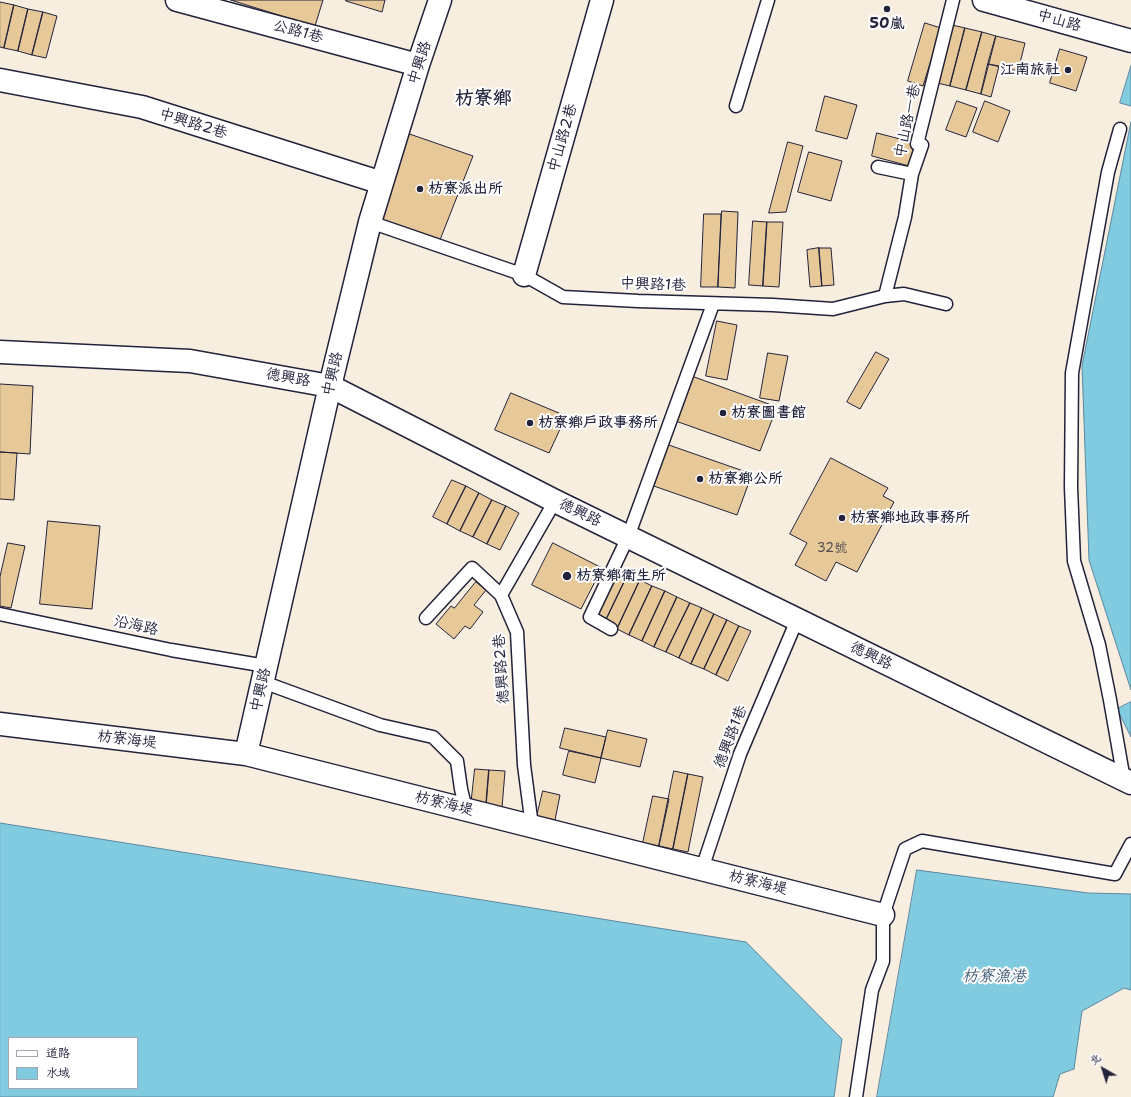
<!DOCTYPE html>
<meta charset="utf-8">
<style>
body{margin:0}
#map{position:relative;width:1131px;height:1097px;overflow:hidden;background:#f8eee0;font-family:"Shantell Sans","LXGW WenKai TC",sans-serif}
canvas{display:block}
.legend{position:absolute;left:8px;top:1037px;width:130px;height:52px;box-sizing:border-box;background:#fff;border:1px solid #a7a7b1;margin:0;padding:5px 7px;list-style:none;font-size:12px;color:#22223b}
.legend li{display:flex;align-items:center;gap:8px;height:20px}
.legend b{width:20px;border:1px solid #a7a7b1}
.north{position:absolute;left:1083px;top:1049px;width:40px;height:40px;-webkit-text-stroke:3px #fff;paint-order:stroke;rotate:321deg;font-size:11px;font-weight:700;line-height:16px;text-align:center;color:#22223b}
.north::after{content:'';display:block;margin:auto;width:14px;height:18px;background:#22223b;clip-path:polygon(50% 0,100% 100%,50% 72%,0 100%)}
</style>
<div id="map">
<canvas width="1131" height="1097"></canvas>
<ul class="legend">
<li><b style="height:5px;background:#fff"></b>道路</li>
<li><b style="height:11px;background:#81cbe1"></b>水域</li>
</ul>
<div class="north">北</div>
</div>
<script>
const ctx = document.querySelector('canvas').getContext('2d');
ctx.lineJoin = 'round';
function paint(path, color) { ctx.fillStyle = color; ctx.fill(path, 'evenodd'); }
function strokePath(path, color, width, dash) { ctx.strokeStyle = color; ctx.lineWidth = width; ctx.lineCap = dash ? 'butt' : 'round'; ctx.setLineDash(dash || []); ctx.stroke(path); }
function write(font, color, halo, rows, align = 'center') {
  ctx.font = font + ' "Shantell Sans","LXGW WenKai TC",sans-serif'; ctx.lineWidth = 4; ctx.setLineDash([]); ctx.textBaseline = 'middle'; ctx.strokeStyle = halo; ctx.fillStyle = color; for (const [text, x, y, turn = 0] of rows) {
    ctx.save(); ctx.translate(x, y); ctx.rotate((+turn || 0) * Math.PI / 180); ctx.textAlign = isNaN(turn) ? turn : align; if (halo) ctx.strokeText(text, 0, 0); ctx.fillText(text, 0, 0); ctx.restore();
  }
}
const water = new Path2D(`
 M1131 66V106L1120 103Z
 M1131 122V690L1089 560 1082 366Z
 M1131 702V737L1117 709Z
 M0 823 746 942 842 1039 834 1097H0ZM9 1038H137V1088H9Z
 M917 870 1088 893 1131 894V990L1124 988 1082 1011 1074 1069 1060 1074 1053 1097H877Z`);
paint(water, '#81cbe1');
strokePath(water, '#5b879f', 1);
const building = new Path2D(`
 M231 0H323L315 26Z
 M346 0H385L382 12 346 1Z
 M0 2 14 5 4 48 0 47Z
 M14 5 28 9 18 51 4 48Z
 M28 9 43 12 32 55 18 51Z
 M43 12 57 16 46 58 32 55Z
 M925 23 941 28 923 86 908 81Z
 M948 24 965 28 950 86 933 82Z
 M965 28 982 32 966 90 950 86Z
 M982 32 996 36 981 94 966 90Z
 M996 36 1025 43 1018 71 988 64Z
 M1060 49 1087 57 1076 91 1050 83Z
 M988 64 999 66 991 97 981 94Z
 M825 96 857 105 847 139 816 131Z
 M957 101 977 108 966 137 946 130Z
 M985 101 1010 111 998 142 973 132Z
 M398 130 473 156 438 245 370 222Z
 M877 133 919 144 913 167 872 156Z
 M788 142 803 146 786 212 769 213Z
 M809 152 842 161 831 201 798 192Z
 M722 211 738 212 735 288 718 287Z
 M704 214H721L718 287H701Z
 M753 221 767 222 763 286 749 285Z
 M767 222H783L779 287 763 286Z
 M819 248H831L834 285 822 286Z
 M819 248 822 286 810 287 807 250Z
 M717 321 737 325 727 380 706 376Z
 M876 352 889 359 860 409 847 402Z
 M768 353 788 356 779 401 760 398Z
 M686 374 777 407 760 451 670 419Z
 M0 384 33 386 30 454 0 452Z
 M511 393 566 416 549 453 495 430Z
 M663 443 752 474 737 515 648 484Z
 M0 452 17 453 14 500 0 499Z
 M831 458 888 488 883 496 894 502 857 572 836 562 826 581 795 565 807 543 790 534Z
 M452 480 466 486 447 524 433 517Z
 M466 486 479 493 460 531 447 524Z
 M479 493 492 500 473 537 460 531Z
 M492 500 506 506 487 544 473 537Z
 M506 506 519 513 500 550 487 544Z
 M48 521 100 526 92 609 40 604Z
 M8 543 25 546 11 608 0 606V577Z
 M553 543 602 568 581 609 532 585Z
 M615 568 628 574 604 624 592 618Z
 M628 574 640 580 617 629 604 624Z
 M640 580 652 586 629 635 617 629Z
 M476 582 486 590 474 605 483 612 470 629 465 626 454 639 436 624 451 606 454 608Z
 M652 586 665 591 642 641 629 635Z
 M665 591 677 597 654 647 642 641Z
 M677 597 690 603 666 652 654 647Z
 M690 603 702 608 679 658 666 652Z
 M702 608 714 614 691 664 679 658Z
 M714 614 727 620 704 669 691 664Z
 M727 620 739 626 716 675 704 669Z
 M739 626 751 631 728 681 716 675Z
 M565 728 606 737 601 758 560 748Z
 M608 730 647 739 640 767 601 758Z
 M569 751 601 758 595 783 563 775Z
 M475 769 489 770 486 807 471 806Z
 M489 770 505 771 502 808 486 807Z
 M674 771 688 774 673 849 659 846Z
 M688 774 703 777 688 852 673 849Z
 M543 791 560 795 555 820 537 816Z
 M653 796 669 799 659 846 643 843Z`);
paint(building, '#e6c899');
strokePath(building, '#22223b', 1);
const lane = new Path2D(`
 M736 106 768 0
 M1120 129 1108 172 1072 373 1071 487 1074 561 1099 645 1110 700 1124 780
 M878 167 912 174
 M370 222 524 275 563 297 638 301 773 305 833 309 885 296 904 294 946 304
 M885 296 905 217 912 174 922 145 917 144 953 0
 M501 595 555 501
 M0 614 171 650 266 666
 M426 618 472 568 501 595 517 632 524 765 532 826
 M611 629 590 617 628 537 713 304
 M263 682 380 725 433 737 457 761 461 789 466 810
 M702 869 740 754 797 620
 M856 1097 872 990 883 961V915L905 849 922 841 1115 874 1131 844`);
const street = new Path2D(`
 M177 0 418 65
 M0 80 142 107 382 183
 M524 275 602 0
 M0 352 190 361 330 386 555 501 1131 783
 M0 724 246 754 883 915
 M246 754 330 386 370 222 418 65 440 0`);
const secondary = new Path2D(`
 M984 0 1131 41`);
strokePath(lane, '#22223b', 15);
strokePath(street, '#22223b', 25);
strokePath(secondary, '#22223b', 25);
strokePath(lane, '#fff', 12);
strokePath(street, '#fff', 22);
strokePath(secondary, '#fff', 22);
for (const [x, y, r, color] of [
 [887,9,4,"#22223b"],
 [1068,70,4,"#22223b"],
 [420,189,4,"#22223b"],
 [723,413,4,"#22223b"],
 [530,423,4,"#22223b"],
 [700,479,4,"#22223b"],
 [842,518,4,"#22223b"],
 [567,576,5,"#22223b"]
]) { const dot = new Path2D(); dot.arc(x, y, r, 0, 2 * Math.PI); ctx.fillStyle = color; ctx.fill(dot); strokePath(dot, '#fff', 1.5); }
write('13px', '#534c52', null, [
 ["32號",832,549]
]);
write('15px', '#22223b', '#fff', [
 ["中山路",1059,21,16],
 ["公路1巷",298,32,15],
 ["中興路",420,63,-72],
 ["中山路一巷",908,121,-78],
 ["中興路2巷",193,124,17],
 ["中山路2巷",563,138,-74],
 ["中興路1巷",653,285,2],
 ["中興路",333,374,-77],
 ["德興路",288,378,10],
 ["德興路",580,513,26],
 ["沿海路",136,626,12],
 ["德興路",871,656,26],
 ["德興路2巷",502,669,-94],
 ["中興路",261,690,-77],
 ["德興路1巷",731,737,-69],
 ["枋寮海堤",127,740,7],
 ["枋寮海堤",444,804,14],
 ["枋寮海堤",758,883,14]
]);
write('bold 15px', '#22223b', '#fff', [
 ["50嵐",887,24,"center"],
 ["江南旅社",1060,70,"right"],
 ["枋寮派出所",428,189],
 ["枋寮圖書館",731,413],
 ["枋寮鄉戶政事務所",538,423],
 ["枋寮鄉公所",708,479],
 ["枋寮鄉地政事務所",850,518],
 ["枋寮鄉衛生所",576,576]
], 'left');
write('italic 16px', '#435d75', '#fff', [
 ["枋寮漁港",994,977]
]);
write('bold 19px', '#22223b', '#fff', [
 ["枋寮鄉",483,99]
]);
</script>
